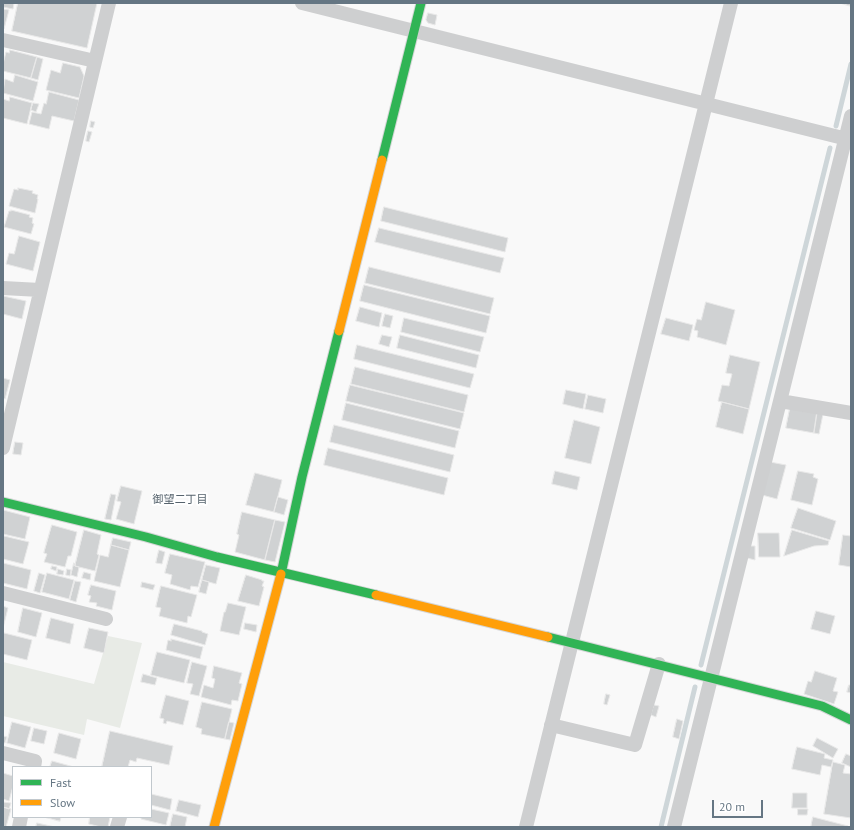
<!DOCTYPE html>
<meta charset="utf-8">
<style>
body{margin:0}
#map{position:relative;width:854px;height:830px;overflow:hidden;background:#f9f9f9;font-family:"PT Sans",sans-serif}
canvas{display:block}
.frame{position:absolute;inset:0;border:4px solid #657683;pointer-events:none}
.legend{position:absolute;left:12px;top:766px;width:140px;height:52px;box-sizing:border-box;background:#fff;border:1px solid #c1c8cd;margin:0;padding:5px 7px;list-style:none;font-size:12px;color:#657683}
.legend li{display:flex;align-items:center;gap:8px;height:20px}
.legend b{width:20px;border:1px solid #c1c8cd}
.scale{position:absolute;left:712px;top:800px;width:51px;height:18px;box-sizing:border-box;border:2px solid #657683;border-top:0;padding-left:5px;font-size:12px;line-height:14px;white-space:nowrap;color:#657683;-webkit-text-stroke:3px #fff;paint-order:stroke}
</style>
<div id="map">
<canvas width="854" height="830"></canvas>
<div class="frame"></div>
<ul class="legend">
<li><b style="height:5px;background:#30b455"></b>Fast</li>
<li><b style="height:5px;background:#ff9f0a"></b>Slow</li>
</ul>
<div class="scale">20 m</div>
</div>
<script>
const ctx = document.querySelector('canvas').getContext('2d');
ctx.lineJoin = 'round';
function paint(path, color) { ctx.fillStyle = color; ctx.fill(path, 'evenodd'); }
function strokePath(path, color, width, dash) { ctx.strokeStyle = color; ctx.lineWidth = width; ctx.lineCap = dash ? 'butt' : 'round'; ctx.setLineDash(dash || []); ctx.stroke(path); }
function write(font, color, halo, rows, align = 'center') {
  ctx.font = font + ' "PT Sans","Noto Sans JP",sans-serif'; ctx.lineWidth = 4; ctx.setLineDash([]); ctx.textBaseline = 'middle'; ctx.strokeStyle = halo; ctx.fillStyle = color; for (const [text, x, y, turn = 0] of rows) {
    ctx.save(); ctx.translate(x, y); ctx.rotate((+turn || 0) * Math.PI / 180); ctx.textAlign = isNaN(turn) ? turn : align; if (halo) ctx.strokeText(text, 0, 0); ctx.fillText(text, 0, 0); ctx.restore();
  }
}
paint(new Path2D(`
 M108 636 142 643 120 728 87 719 84 735 3 716V662L94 684Z`), '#e8ebe6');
strokePath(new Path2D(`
 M836 126 851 64
 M701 665 830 148
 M661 827 695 687`), '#ced6d9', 5);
const building = new Path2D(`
 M3 3H14L13 9 3 7Z
 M18 3H97L87 48 12 31Z
 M840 3H851V6Z
 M3 9 9 10 4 29H3Z
 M428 13 437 15 435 25 428 23 426 20Z
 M10 50 37 57 31 78 3 71V64L6 52 9 53Z
 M37 57 43 59 38 80 31 78Z
 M63 63 80 67 84 76 79 98 46 90 51 70 60 73Z
 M15 75 38 82 33 101 3 93 5 79 13 82Z
 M49 92 79 100 74 121 52 116 49 129 29 124 32 112 41 114 44 103 46 104Z
 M10 97 32 103 27 124 3 118V99L9 101Z
 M33 103 39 104 36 112 31 110Z
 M91 121 95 122 93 128 90 127Z
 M88 131 92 132 89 142 86 141Z
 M18 188 33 191 32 193 38 195 37 199H38L35 213 9 206 14 189 18 190Z
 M384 207 508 238 505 252 381 221Z
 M11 210 30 215 29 217 33 218 32 223 34 224 31 234 4 227 9 211H11Z
 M379 228 504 258 500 273 375 242Z
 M19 236 40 242 33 271 6 264 9 253 14 254Z
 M369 267 494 298 490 314 365 283Z
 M364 285 490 316 486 333 360 301Z
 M3 296 26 301 22 319 3 314Z
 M706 302 735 310 726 345 697 337 698 331 694 330 697 319 701 320Z
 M360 307 382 313 379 327 356 321Z
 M385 314 393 316 390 328 382 326Z
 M404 318 484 337 480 352 401 332Z
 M666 318 693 325 689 341 661 334Z
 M382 335 392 337 389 347 379 344Z
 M400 335 479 355 476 368 397 348Z
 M357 345 474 374 470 388 354 359Z
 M730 355 760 362 749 409 718 401 722 385 729 386 732 374 726 373Z
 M355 367 468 395 464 412 351 384Z
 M3 378 10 380 5 399 3 398Z
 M350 385 464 413 460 429 346 401Z
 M566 390 586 394 583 409 563 404Z
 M588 395 606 399 603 413 585 409Z
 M722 402 749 409 743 434 716 427Z
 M346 403 459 431 455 448 342 420Z
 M790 408 817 413 814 433 786 428Z
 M817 413 823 414 819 434 814 433Z
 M574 420 600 427 591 464 565 458Z
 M334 425 454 455 450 472 330 442Z
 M15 442 23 443 21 455 13 454Z
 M328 448 448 478 444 495 324 465Z
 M770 462 786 465 777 499 762 495Z
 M555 471 580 477 577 490 552 484Z
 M798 471 814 474 813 477 818 479 812 505 791 500Z
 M255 473 282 480 274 512 246 505Z
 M121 486 142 491 134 524 116 519 121 502 117 501Z
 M111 494 116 495 111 520 105 519Z
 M278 497 288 500 284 515 274 512Z
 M798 508 836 521 830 540 791 528Z
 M3 510 30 517 25 539 3 534Z
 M242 512 275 520 265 560 235 552 239 535 237 534Z
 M275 520 285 522 275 562 265 560Z
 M52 525 77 532 71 556H68L65 567 44 562 47 554 44 553Z
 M84 530 101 535 97 554 99 555 95 571 75 566Z
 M792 530 829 541 828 545 814 546 784 556Z
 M758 533H779L780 557H759Z
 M843 535 851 536V567L839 565Z
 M4 536 29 542 23 564 3 559Z
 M113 538 131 542 129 550 111 545Z
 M111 545 129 550 120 587 94 581 100 555 108 557Z
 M749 546H755V560L747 558Z
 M159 550 165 552 162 564 156 563Z
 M170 554 205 562 198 587 191 586 190 590 170 584 172 575 165 573Z
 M3 563 31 570 27 589 3 583Z
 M74 563 75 564V566L79 567 77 577 71 575Z
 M206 565 220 568 216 584 202 580Z
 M52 566 57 567 56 571 51 569Z
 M58 569 64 571 63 575 57 574Z
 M67 569 71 570 70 576 66 575Z
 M84 572 91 574 90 580 82 578Z
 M39 573 45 575 40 593 34 591Z
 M47 573 74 580 69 599 42 592Z
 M246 575 262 580V581H264L262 586 264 587 259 606 238 601Z
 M202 580 209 582 206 594 199 592Z
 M75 581 81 582 76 602 70 600Z
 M142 582 155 585 153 590 141 587Z
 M91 585 116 591 112 610 96 606 97 603 89 602 91 596 88 595Z
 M161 586 197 595 191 617 188 616 187 623 159 616 161 608 156 607Z
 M228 603 246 607 239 635 220 631 224 612H225Z
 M3 606 8 608 3 628Z
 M23 608 42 613 36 637 18 632Z
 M816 611 835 616 830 634 811 629Z
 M51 618 74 624 70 644 46 638Z
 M245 623 257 625 256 632 244 629Z
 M174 624 202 631V632L208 634 205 645 171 635Z
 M89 628 108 632 104 653 84 648Z
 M4 633 32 640 27 660 3 654Z
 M171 639 203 647 200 659 166 650 168 640 171 641Z
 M157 652 190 660 184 683 151 675Z
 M192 662 207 666 199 696 190 694 193 684 187 683Z
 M214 666 242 673 239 683 242 684 238 701 232 700 231 705 201 697 204 685 213 688 215 679 212 678Z
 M815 671 837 678 833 691 838 692 834 704 804 694 808 681 811 682Z
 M143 674 157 678 155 685 141 682Z
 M849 685H851V693L847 692Z
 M606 694 610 695 607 705 604 704Z
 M166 695 189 701 183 725 167 721 166 724 163 723 164 719 160 718Z
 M202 702 232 709 225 739 201 734 202 729 196 727Z
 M654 705 659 706 656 717 651 715Z
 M677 719 683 721 679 739 673 737Z
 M12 722 31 727 25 748 7 743Z
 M229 722 234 723 230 740 225 739Z
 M34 728 47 731 44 744 31 741Z
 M110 731 173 746 169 765 137 758 136 762 130 760 128 767H102Z
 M59 733 81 739 76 759 54 753Z
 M3 736 7 737 5 743H3Z
 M817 738 838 749 833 758 813 746Z
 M797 747 825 754 824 758 833 760 831 767 822 765 820 775 792 769Z
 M846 754 851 756V767L842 763Z
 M52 761 74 767H50Z
 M833 762 845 765 843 773 851 774V818L824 814Z
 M3 773 13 776V786L9 801 3 799Z
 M793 793H807V808H792Z
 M151 794 172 799 170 810 151 805Z
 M179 800 201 805 198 817 176 811Z
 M3 802 11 803 9 809 3 807Z
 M3 807 11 809 6 827H3Z
 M151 809 169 813 166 825 141 819V817H151Z
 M798 809H808L807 815H798Z
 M173 814 187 817 185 827H170Z
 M44 817H61L60 821Z
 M90 817H110L108 827H101L89 824Z
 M813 817 848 826V827H811Z
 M37 823 55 827H36Z`);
paint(building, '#d0d2d3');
strokePath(building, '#e8e8e8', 1);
const fast = new Path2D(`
 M382 160 421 3
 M3 502 146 537 217 557 376 595
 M281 574 302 477 339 331
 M548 637 822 706 851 720`);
const slow = new Path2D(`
 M339 331 382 160
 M376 595 548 637
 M214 827 281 574`);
strokePath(fast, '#d5d6d7', 11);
strokePath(slow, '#d5d6d7', 11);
strokePath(new Path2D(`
 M302 3 851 140
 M3 40 95 61
 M3 288 40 290
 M780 401 851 413
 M3 448 109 3
 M3 593 106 619
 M551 725 635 745 659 664
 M3 753 35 761 34 767
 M19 827 21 817
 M117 827 120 817
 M526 827 731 3
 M674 827 851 116`), '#cecfd0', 14);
strokePath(fast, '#30b455', 9);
strokePath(slow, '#ff9f0a', 9);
write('11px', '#57646e', '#fff', [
 ["御望二丁目",180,500]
]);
</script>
